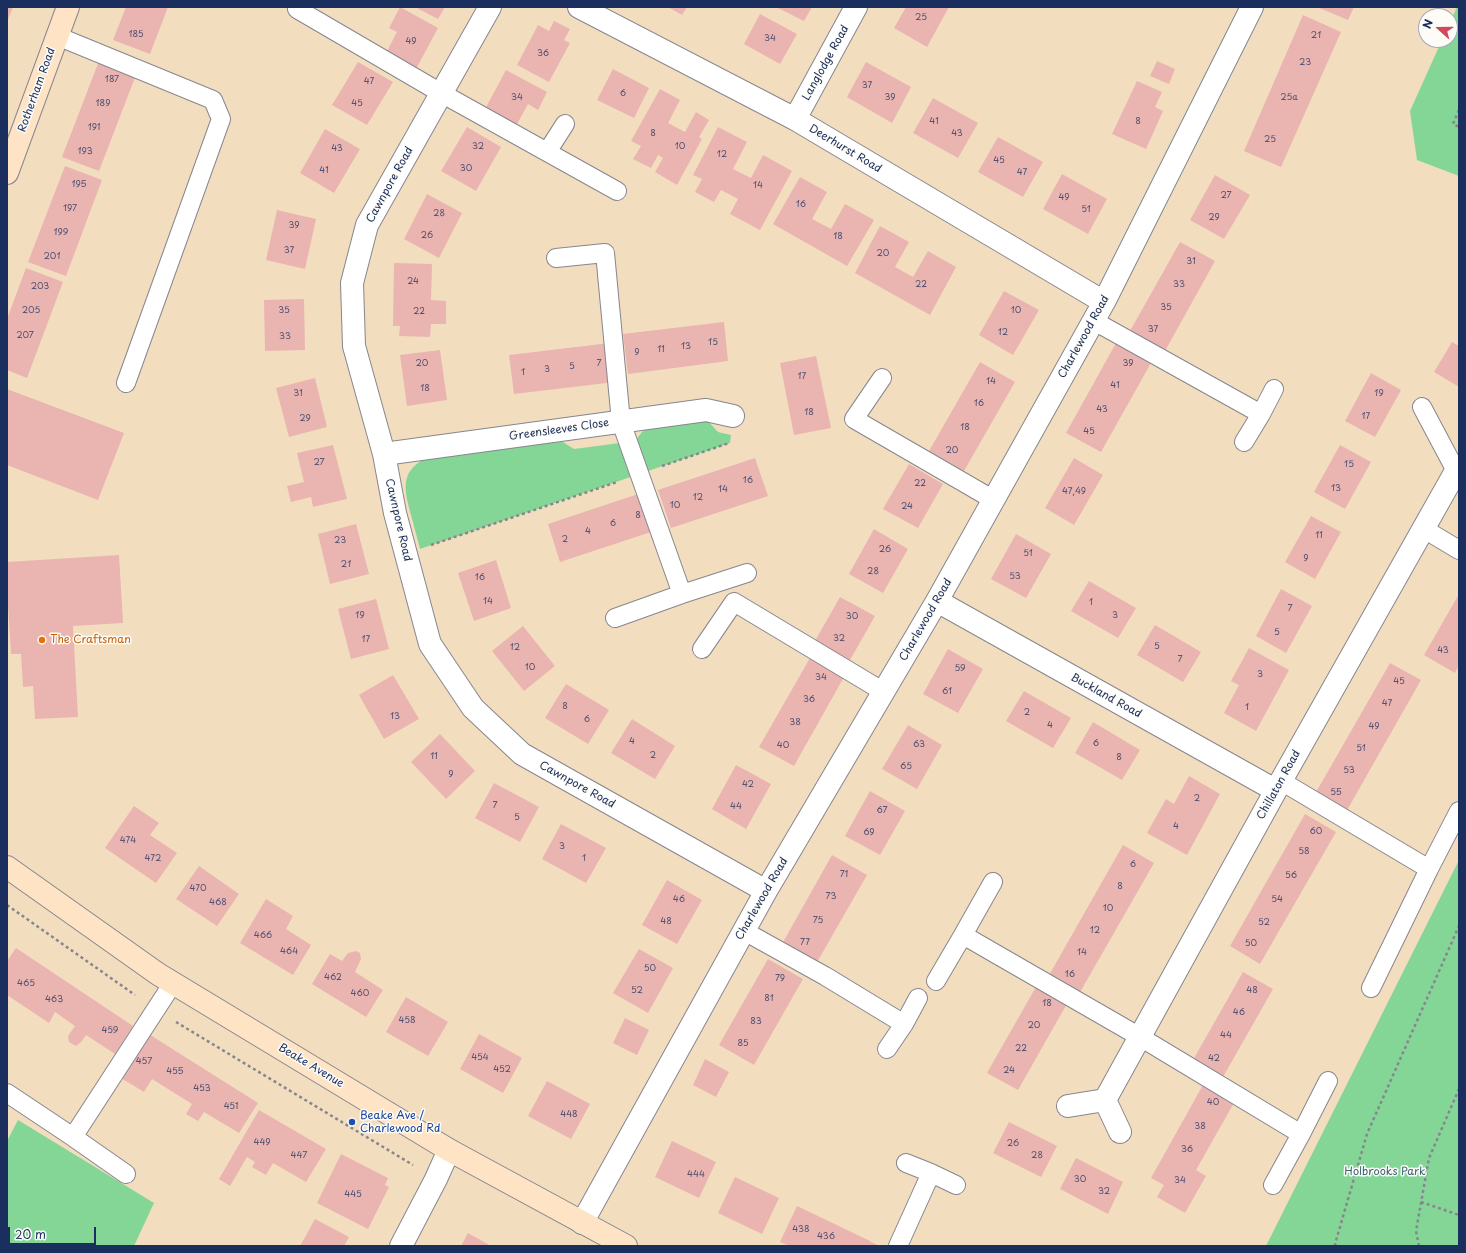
<!DOCTYPE html>
<style>
body{margin:0}
#map{position:relative;width:1466px;height:1253px;overflow:hidden;background:#f3ddbf;font-family:"Playpen Sans",sans-serif}
canvas{display:block}
.frame{position:absolute;inset:0;border:8px solid #1b2f5e;pointer-events:none}
.north{position:absolute;left:1418px;top:8px;width:40px;height:40px;box-sizing:border-box;background:#fdfcf7;border:1px solid #a3aaba;border-radius:50%;rotate:291deg;font-size:11px;font-weight:700;line-height:16px;text-align:center;color:#1b2f5e}
.north::after{content:'';display:block;margin:auto;width:14px;height:18px;background:#d1495b;clip-path:polygon(50% 0,100% 100%,50% 72%,0 100%)}
.scale{position:absolute;left:8px;top:1227px;width:88px;height:18px;box-sizing:border-box;border:2px solid #1b2f5e;border-top:0;padding-left:5px;font-size:12px;line-height:14px;white-space:nowrap;color:#1b2f5e;-webkit-text-stroke:3px #fdfcf7;paint-order:stroke}
</style>
<div id="map">
<canvas width="1466" height="1253"></canvas>
<div class="frame"></div>
<div class="north">N</div>
<div class="scale">20 m</div>
</div>
<script>
const ctx = document.querySelector('canvas').getContext('2d');
ctx.lineJoin = 'round';
function paint(path, color) { ctx.fillStyle = color; ctx.fill(path, 'evenodd'); }
function strokePath(path, color, width, dash) { ctx.strokeStyle = color; ctx.lineWidth = width; ctx.lineCap = dash ? 'butt' : 'round'; ctx.setLineDash(dash || []); ctx.stroke(path); }
function write(font, color, halo, rows, align = 'center') {
  ctx.font = font + ' "Playpen Sans",sans-serif'; ctx.lineWidth = 3; ctx.setLineDash([]); ctx.textBaseline = 'middle'; ctx.strokeStyle = halo; ctx.fillStyle = color; for (const [text, x, y, turn = 0] of rows) {
    ctx.save(); ctx.translate(x, y); ctx.rotate((+turn || 0) * Math.PI / 180); ctx.textAlign = isNaN(turn) ? turn : align; if (halo) ctx.strokeText(text, 0, 0); ctx.fillText(text, 0, 0); ctx.restore();
  }
}
paint(new Path2D(`
 M1457 7H1459V176L1417 160 1410 111 1442 40H1450V23Z
 M707 420 718 432 731 435 730 443 420 549C417 537 414 526 411 515 405 492 399 473 424 459L551 440 563 442 574 449 635 441 642 432 647 429Z
 M1459 860V1246H1266Z
 M18 1120 154 1203 134 1246H7V1141Z`), '#84d697');
paint(new Path2D(`
 M7 7H13L7 22Z
 M126 7H168L150 54 113 40Z
 M400 7 438 28 416 69 386 53 397 32 389 28Z
 M415 7H445L438 19Z
 M668 7H687L682 15Z
 M776 7H812L804 21Z
 M906 7H949L927 47 894 28Z
 M1317 7H1354L1348 20Z
 M760 14 797 34 780 64 744 44Z
 M1303 15 1341 32 1281 167 1244 151Z
 M554 21 570 29 564 40 570 43 549 82 517 65 538 25 549 31Z
 M99 61 136 75 99 171 62 157Z
 M1157 61 1175 69 1169 84 1150 76Z
 M358 62 393 82 367 125 332 105Z
 M866 62 911 87 892 123 847 97Z
 M613 69 649 88 634 118 597 100Z
 M506 70 547 92 538 110 528 104 516 126 485 109Z
 M1137 81 1162 92 1155 107 1163 111 1146 149 1112 134Z
 M660 89 680 100 668 123 685 132 696 112 709 120 699 137 702 139 677 185 655 172 663 158 658 155 651 168 633 159 641 146 631 141Z
 M933 98 978 123 958 158 913 133Z
 M467 127 501 147 476 191 441 171Z
 M718 127 747 142 733 169 751 178 763 155 792 171 760 230 730 214 738 199 721 190 714 202 695 192 702 179 693 175Z
 M325 129 360 149 334 193 300 173Z
 M998 137 1043 162 1023 197 978 172Z
 M65 166 102 180 66 276 28 262Z
 M1062 174 1107 199 1088 234 1043 209Z
 M1215 175 1250 195 1224 239 1190 220Z
 M800 177 827 192 812 219 831 229 845 204 874 220 847 266 773 224Z
 M427 194 462 213 439 258 404 239Z
 M277 210 316 219 305 269 266 260Z
 M880 226 909 242 895 267 913 277 928 251 956 267 930 315 855 273Z
 M1180 242 1215 261 1165 351 1130 331Z
 M394 263 432 264 431 300 446 301V324H431L430 337 399 336 400 326H393Z
 M26 268 63 282 27 378 7 370V319Z
 M1004 291 1039 310 1013 355 979 335Z
 M304 299 305 350 265 351 264 300Z
 M724 322 728 361 628 374 623 334Z
 M1452 342 1459 346V387L1434 372Z
 M610 343 615 382 514 394 509 355Z
 M1116 343 1151 363 1101 452 1066 433Z
 M440 350 447 400 407 406 400 355Z
 M816 356 831 428 794 435 780 363Z
 M980 362 1015 382 964 471 929 451Z
 M1371 373 1401 390 1375 437 1345 421Z
 M315 378 327 427 289 437 276 388Z
 M7 389 124 433 98 500 7 465Z
 M333 445 347 499 313 507 311 497 291 502 287 486 304 482 297 453Z
 M1340 445 1371 462 1345 509 1314 492Z
 M755 458 768 496 671 528 658 490Z
 M1074 458 1103 475 1074 525 1045 508Z
 M909 464 943 484 918 528 883 509Z
 M644 492 657 530 560 562 548 524Z
 M1311 516 1341 532 1315 579 1285 562Z
 M356 524 369 574 330 584 318 534Z
 M874 529 908 549 883 593 849 574Z
 M1016 534 1051 554 1026 598 991 579Z
 M119 555 123 623 73 626 78 717 35 719 33 686 23 687 21 654H11L7 590V562Z
 M496 560 511 608 474 621 458 573Z
 M1089 581 1136 608 1118 638 1071 611Z
 M1281 589 1312 606 1286 653 1256 636Z
 M1459 594V665L1455 673 1424 655Z
 M840 597 875 616 850 660 815 641Z
 M376 599 389 649 351 659 338 609Z
 M1155 625 1201 652 1183 682 1137 655Z
 M523 626 555 666 524 691 492 651Z
 M1249 648 1289 670 1256 731 1224 713 1239 685 1231 681Z
 M948 649 983 669 958 713 923 694Z
 M810 658 844 677 794 766 759 747Z
 M1390 663 1421 680 1346 812 1315 794Z
 M393 675 419 719 384 739 359 695Z
 M566 684 609 710 588 744 545 718Z
 M1024 691 1071 718 1053 748 1006 721Z
 M632 719 675 746 655 779 611 753Z
 M1093 722 1140 750 1122 780 1075 753Z
 M908 725 942 745 917 789 882 769Z
 M440 734 475 771 446 799 411 762Z
 M736 765 771 784 746 829 712 809Z
 M1189 776 1220 794 1187 855 1147 833 1166 799 1174 804Z
 M494 783 539 807 520 842 475 818Z
 M870 791 905 811 880 855 845 836Z
 M134 806 159 823 150 835 177 853 156 883 105 848Z
 M1305 814 1336 832 1260 964 1230 946Z
 M561 824 606 848 586 883 542 859Z
 M1123 845 1154 863 1079 994 1048 977Z
 M832 855 867 875 816 964 782 944Z
 M199 866 239 894 217 926 176 899Z
 M667 880 702 900 677 944 642 925Z
 M266 899 293 916 286 929 311 945 293 975 240 943Z
 M16 948 133 1026 115 1054 86 1035 81 1042 76 1046 69 1042 68 1036 75 1026 55 1012 49 1023 7 995V961Z
 M639 949 673 968 648 1013 613 993Z
 M356 951 360 953 361 959 355 972 383 990 366 1017 312 984 330 954 342 961 348 953Z
 M768 959 803 979 754 1065 719 1045Z
 M1243 972 1273 989 1223 1077 1193 1060Z
 M1037 985 1068 1002 1018 1090 987 1073Z
 M406 997 448 1022 428 1056 386 1032Z
 M625 1018 649 1030 637 1055 613 1043Z
 M144 1031 258 1103 239 1133 204 1112 198 1121 186 1114 192 1104 152 1079 144 1092 116 1075Z
 M479 1034 522 1058 503 1093 460 1069Z
 M705 1059 729 1072 716 1097 693 1085Z
 M547 1081 590 1104 571 1139 528 1116Z
 M1204 1083 1235 1101 1196 1170 1206 1176 1185 1213 1157 1197 1164 1185 1151 1178Z
 M259 1110 326 1149 306 1182 273 1163 266 1175 252 1167 255 1162 247 1157 230 1186 219 1179Z
 M1009 1122 1057 1146 1041 1177 993 1153Z
 M672 1141 716 1162 699 1198 655 1177Z
 M341 1154 388 1178 385 1185 389 1187 368 1229 317 1203Z
 M1076 1158 1123 1182 1108 1214 1060 1189Z
 M735 1177 779 1198 762 1234 718 1213Z
 M797 1206 866 1239 879 1246H789L780 1242Z
 M315 1219 349 1237 344 1246H300Z
 M468 1233 491 1246H461Z`), '#eab5b0');
const lane = new Path2D(`
 M297 9 441 93 617 191
 M57 36 213 100 221 119 126 383
 M547 152 565 124
 M556 258 605 253 621 422 682 594 615 618
 M1094 321 1261 414 1244 442
 M882 378 854 419 994 500
 M1422 407 1456 471H1459
 M1261 414 1274 389
 M1424 529 1459 550
 M682 594 747 573
 M702 649 734 602 884 692
 M1281 781 1429 869 1371 988
 M1429 869 1459 811
 M993 882 963 935 1140 1037 1301 1134 1328 1081
 M744 931 825 976 904 1024 887 1049
 M936 981 963 935
 M904 1024 918 998
 M7 1093 73 1137 173 983
 M73 1137 126 1174
 M931 1173 956 1185
 M1273 1185 1301 1134
 M898 1246 931 1173 906 1163`);
const street = new Path2D(`
 M490 7 367 225 352 283 354 346 384 454 395 513 430 644 473 708 522 754 766 891
 M579 7 795 119 1104 302
 M795 119 856 7
 M384 454 706 410 733 416
 M937 601 1275 790
 M1105 1100 1281 781 1456 471
 M1068 1106 1105 1100 1120 1132
 M582 1223 766 891 937 601 1104 302 1252 7
 M401 1246 436 1179 449 1150`);
const secondary = new Path2D(`
 M7 173 68 7
 M7 867 158 974 449 1150 626 1246`);
strokePath(lane, '#87868e', 20);
strokePath(street, '#87868e', 24);
strokePath(secondary, '#87868e', 24);
strokePath(new Path2D(`
 M1459 110 1453 124 1459 127
 M662 466 729 443
 M431 545 617 482
 M7 905 135 995
 M176 1022 413 1165
 M1421 1202 1459 1215
 M1336 1246 1335 1244 1367 1134 1459 926
 M1419 1246 1416 1231 1429 1158 1459 1089`), '#87868e', 2.5, [3, 3]);
strokePath(lane, '#fff', 18);
strokePath(street, '#fff', 22);
strokePath(secondary, '#fee4c5', 22);
for (const [x, y, r, color] of [
 [42,640,4,"#e8710a"],
 [352,1122,4,"#1a4fb4"]
]) { const dot = new Path2D(); dot.arc(x, y, r, 0, 2 * Math.PI); ctx.fillStyle = color; ctx.fill(dot); strokePath(dot, '#fdfcf7', 1.5); }
write('9px', '#4f5072', null, [
 ["25",921,18],
 ["185",136,35],
 ["21",1316,36],
 ["34",770,39],
 ["49",411,42],
 ["36",543,54],
 ["23",1305,63],
 ["187",112,80],
 ["47",369,82],
 ["37",867,86],
 ["6",623,94],
 ["34",517,98],
 ["39",890,98],
 ["25a",1289,98],
 ["189",103,104],
 ["45",357,104],
 ["41",934,122],
 ["8",1138,122],
 ["191",94,128],
 ["8",653,134],
 ["43",957,134],
 ["25",1270,140],
 ["32",478,147],
 ["10",680,147],
 ["43",337,149],
 ["193",85,152],
 ["12",722,155],
 ["45",999,161],
 ["30",466,169],
 ["41",324,171],
 ["47",1022,173],
 ["195",79,185],
 ["14",758,186],
 ["27",1226,196],
 ["49",1064,198],
 ["16",801,205],
 ["197",70,209],
 ["51",1086,210],
 ["28",439,214],
 ["29",1214,218],
 ["39",294,226],
 ["199",61,233],
 ["26",427,236],
 ["18",838,237],
 ["37",289,251],
 ["20",883,254],
 ["201",52,257],
 ["31",1191,262],
 ["24",413,282],
 ["22",921,285],
 ["33",1179,285],
 ["203",40,287],
 ["35",1166,308],
 ["205",31,311],
 ["35",284,311],
 ["10",1016,311],
 ["22",419,312],
 ["37",1153,330],
 ["12",1003,333],
 ["207",25,336],
 ["33",285,337],
 ["15",713,343],
 ["13",686,347],
 ["11",661,350],
 ["9",637,353],
 ["20",422,364],
 ["7",599,364],
 ["39",1128,364],
 ["5",572,367],
 ["3",547,370],
 ["1",523,373],
 ["17",802,377],
 ["14",991,382],
 ["41",1115,386],
 ["18",425,389],
 ["31",298,394],
 ["19",1379,394],
 ["16",979,404],
 ["43",1102,410],
 ["18",809,413],
 ["17",1366,417],
 ["29",305,419],
 ["18",965,428],
 ["45",1089,432],
 ["20",952,451],
 ["27",319,463],
 ["15",1349,465],
 ["16",748,481],
 ["22",920,484],
 ["13",1336,489],
 ["14",723,490],
 ["47,49",1074,492],
 ["12",698,498],
 ["10",675,506],
 ["24",907,507],
 ["8",638,516],
 ["6",613,524],
 ["4",588,532],
 ["11",1319,536],
 ["2",565,540],
 ["23",340,541],
 ["26",885,550],
 ["51",1028,554],
 ["9",1306,559],
 ["21",346,565],
 ["28",873,572],
 ["53",1015,577],
 ["16",480,578],
 ["14",488,602],
 ["1",1091,603],
 ["7",1290,609],
 ["19",360,616],
 ["3",1115,616],
 ["30",852,617],
 ["5",1277,633],
 ["32",839,639],
 ["17",366,640],
 ["5",1157,647],
 ["12",515,648],
 ["43",1443,651],
 ["7",1180,660],
 ["10",530,668],
 ["59",960,669],
 ["3",1260,675],
 ["34",821,678],
 ["45",1399,682],
 ["61",947,692],
 ["36",809,700],
 ["47",1387,704],
 ["8",565,707],
 ["1",1247,708],
 ["2",1027,713],
 ["13",395,717],
 ["6",587,720],
 ["38",795,723],
 ["4",1050,726],
 ["49",1374,727],
 ["4",632,742],
 ["6",1096,744],
 ["63",919,745],
 ["40",783,746],
 ["51",1361,749],
 ["2",653,756],
 ["11",434,757],
 ["8",1119,758],
 ["65",906,767],
 ["53",1349,771],
 ["9",451,775],
 ["42",748,785],
 ["55",1336,793],
 ["2",1197,799],
 ["7",495,806],
 ["44",736,807],
 ["67",882,811],
 ["5",517,818],
 ["4",1176,827],
 ["60",1316,832],
 ["69",869,833],
 ["474",128,841],
 ["3",562,847],
 ["58",1304,852],
 ["472",153,859],
 ["1",584,859],
 ["6",1133,865],
 ["71",844,875],
 ["56",1291,876],
 ["8",1120,887],
 ["470",198,889],
 ["73",831,897],
 ["46",679,900],
 ["54",1277,900],
 ["468",218,903],
 ["10",1108,909],
 ["75",818,921],
 ["48",666,922],
 ["52",1264,923],
 ["12",1095,931],
 ["466",263,936],
 ["77",805,943],
 ["50",1251,944],
 ["464",289,952],
 ["14",1082,953],
 ["50",650,969],
 ["16",1070,975],
 ["462",333,978],
 ["79",780,979],
 ["465",26,984],
 ["52",637,991],
 ["48",1252,991],
 ["460",360,994],
 ["81",769,999],
 ["463",54,1000],
 ["18",1047,1004],
 ["46",1239,1013],
 ["458",407,1021],
 ["83",756,1022],
 ["20",1034,1026],
 ["459",110,1031],
 ["44",1226,1036],
 ["85",743,1044],
 ["22",1021,1049],
 ["454",480,1058],
 ["42",1214,1059],
 ["457",144,1062],
 ["452",502,1070],
 ["24",1009,1071],
 ["455",175,1072],
 ["453",202,1089],
 ["40",1213,1103],
 ["451",231,1107],
 ["448",569,1115],
 ["38",1200,1127],
 ["449",262,1143],
 ["26",1013,1144],
 ["36",1187,1150],
 ["447",299,1156],
 ["28",1037,1156],
 ["444",696,1175],
 ["30",1080,1180],
 ["34",1180,1181],
 ["32",1104,1192],
 ["445",353,1195],
 ["438",801,1230],
 ["436",826,1237]
]);
write('11px', '#1b2f5e', '#fdfcf7', [
 ["Langlodge Road",826,63,-61],
 ["Rotherham Road",37,90,-70],
 ["Deerhurst Road",845,149,31],
 ["Cawnpore Road",390,185,-61],
 ["Charlewood Road",1084,337,-61],
 ["Greensleeves Close",559,430,-8],
 ["Cawnpore Road",398,520,77],
 ["Charlewood Road",926,620,-60],
 ["Buckland Road",1106,696,29],
 ["Cawnpore Road",577,785,29],
 ["Chillaton Road",1279,785,-61],
 ["Charlewood Road",762,899,-60],
 ["Beake Avenue",311,1066,31]
]);
write('11px', '#c56008', '#fdfcf7', [
 ["The Craftsman",50,640]
], 'left');
write('11px', '#164399', '#fdfcf7', [
 ["Beake Ave /",360,1116],
 ["Charlewood Rd",360,1129]
], 'left');
write('11px', '#3a616f', '#fdfcf7', [
 ["Holbrooks Park",1385,1172]
]);
</script>
